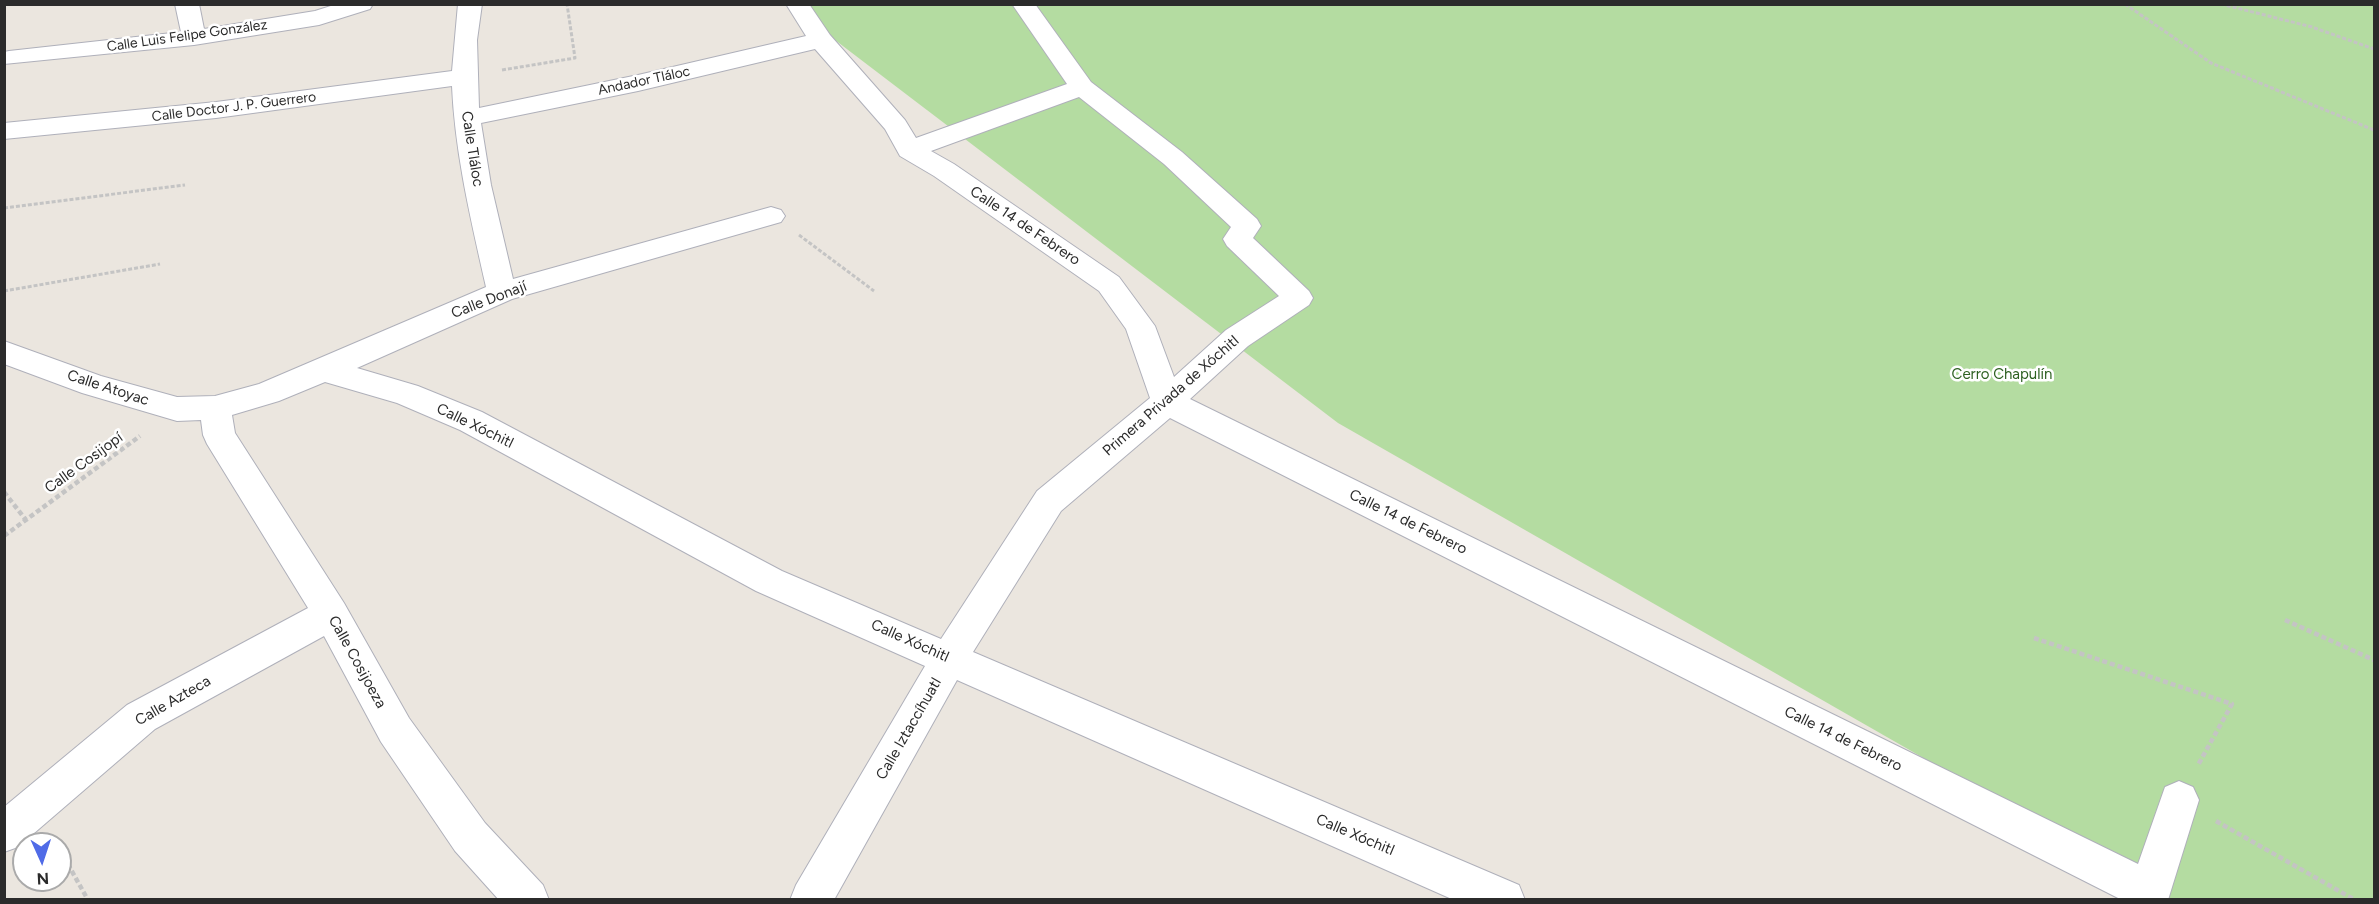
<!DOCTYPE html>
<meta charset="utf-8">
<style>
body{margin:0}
#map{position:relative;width:2379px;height:904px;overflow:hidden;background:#ebe6df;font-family:Figtree,sans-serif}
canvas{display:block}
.frame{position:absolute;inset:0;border:6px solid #2b2b2b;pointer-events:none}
.north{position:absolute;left:12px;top:832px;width:60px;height:60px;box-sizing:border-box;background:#fff;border:2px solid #aaa;border-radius:50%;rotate:177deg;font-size:16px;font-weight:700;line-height:24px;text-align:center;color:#2b2b2b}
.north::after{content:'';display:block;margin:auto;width:21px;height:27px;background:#506be7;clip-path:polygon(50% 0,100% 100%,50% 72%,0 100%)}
</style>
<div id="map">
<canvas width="2379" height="904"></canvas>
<div class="frame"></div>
<div class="north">N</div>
</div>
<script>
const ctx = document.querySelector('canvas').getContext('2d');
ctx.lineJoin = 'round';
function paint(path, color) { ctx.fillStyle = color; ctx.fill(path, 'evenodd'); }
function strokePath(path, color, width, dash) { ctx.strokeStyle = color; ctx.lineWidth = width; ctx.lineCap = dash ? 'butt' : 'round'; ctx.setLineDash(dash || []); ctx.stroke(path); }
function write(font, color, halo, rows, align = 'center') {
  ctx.font = font + ' Figtree,sans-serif'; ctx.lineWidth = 5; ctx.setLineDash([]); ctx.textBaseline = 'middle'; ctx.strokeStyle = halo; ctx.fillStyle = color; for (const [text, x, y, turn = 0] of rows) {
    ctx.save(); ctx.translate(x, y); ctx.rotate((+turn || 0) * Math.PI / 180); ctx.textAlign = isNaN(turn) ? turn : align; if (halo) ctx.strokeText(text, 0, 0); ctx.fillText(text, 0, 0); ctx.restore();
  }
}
paint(new Path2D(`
 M789 5H2374V899H2170L1338 423Z`), '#b4dca1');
const minor = new Path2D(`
 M175 4H199L204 29 315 11 337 4H373L370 9 319 25 194 45 4 64V52L9 51 181 32Z
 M458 4H482L477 40 479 108 638 75 806 36 786 4H809L830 35 905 120 916 138 1067 84 1012 4H1035L1091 82 1182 152 1257 219 1261 226 1253 238 1309 291 1313 298 1309 305 1248 346 1190 399 2138 864 2165 787 2179 781 2193 787 2199 800 2168 900H2122L1170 418 1061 511 973 652 1519 885 1525 900H1454L957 680 834 900H790L796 885 925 666 756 591 460 430 397 403 325 382 279 401 232 415 235 433 344 603 409 718 485 823 543 885 549 900H499L455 851 381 742 324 636 155 729 18 847 4 852V807L127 705 308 608 207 444 203 435 201 420 177 421 82 393 4 364V341L101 376 177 397 215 396 259 384 486 287C471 220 455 154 452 86L216 118 4 139V123L216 102 452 71ZM815 49 885 129 900 156 934 176 1099 291 1126 329 1150 398 1037 491 941 639 782 571 482 412 418 386 357 368 512 299 781 222 785 216 781 210 771 207 513 279 491 185 481 123 638 91ZM1079 97 1164 164 1231 227 1223 239 1227 246 1279 296 1226 330 1174 377 1155 326 1119 277 954 164 931 151Z`);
strokePath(minor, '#afb0ba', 2);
strokePath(new Path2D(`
 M2125 4 2211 63 2374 130
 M2221 4 2312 27 2374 49
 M502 70 575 58 567 4
 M4 208 185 185
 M799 235 874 291
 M4 291 160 264`), '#c4c4c4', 3, [4, 2]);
strokePath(new Path2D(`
 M4 492 26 520
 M4 536 140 436
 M2285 620 2374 660
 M2034 638 2232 704 2198 765
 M2216 821 2355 900
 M60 850 88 900`), '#c4c4c4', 4.5, [5, 3]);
paint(minor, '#fff');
write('14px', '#2b2b2b', '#fff', [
 ["Calle Luis Felipe González",187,36,-8],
 ["Andador Tláloc",644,81,-12],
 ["Calle Doctor J. P. Guerrero",234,107,-7]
]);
write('15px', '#2b2b2b', '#fff', [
 ["Calle Tláloc",472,149,81],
 ["Calle 14 de Febrero",1025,226,34],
 ["Calle Donají",489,300,-21],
 ["Calle Atoyac",108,388,18],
 ["Primera Privada de Xóchitl",1171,396,-41],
 ["Calle Xóchitl",475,426,26],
 ["Calle Cosijopí",84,463,-36],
 ["Calle 14 de Febrero",1408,522,26],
 ["Calle Xóchitl",910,641,24],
 ["Calle Cosijoeza",357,662,61],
 ["Calle Azteca",173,701,-30],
 ["Calle Iztaccíhuatl",909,729,-60],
 ["Calle 14 de Febrero",1843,739,26],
 ["Calle Xóchitl",1355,835,23]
]);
write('15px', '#2e6122', '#fff', [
 ["Cerro Chapulín",2002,375]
]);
</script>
